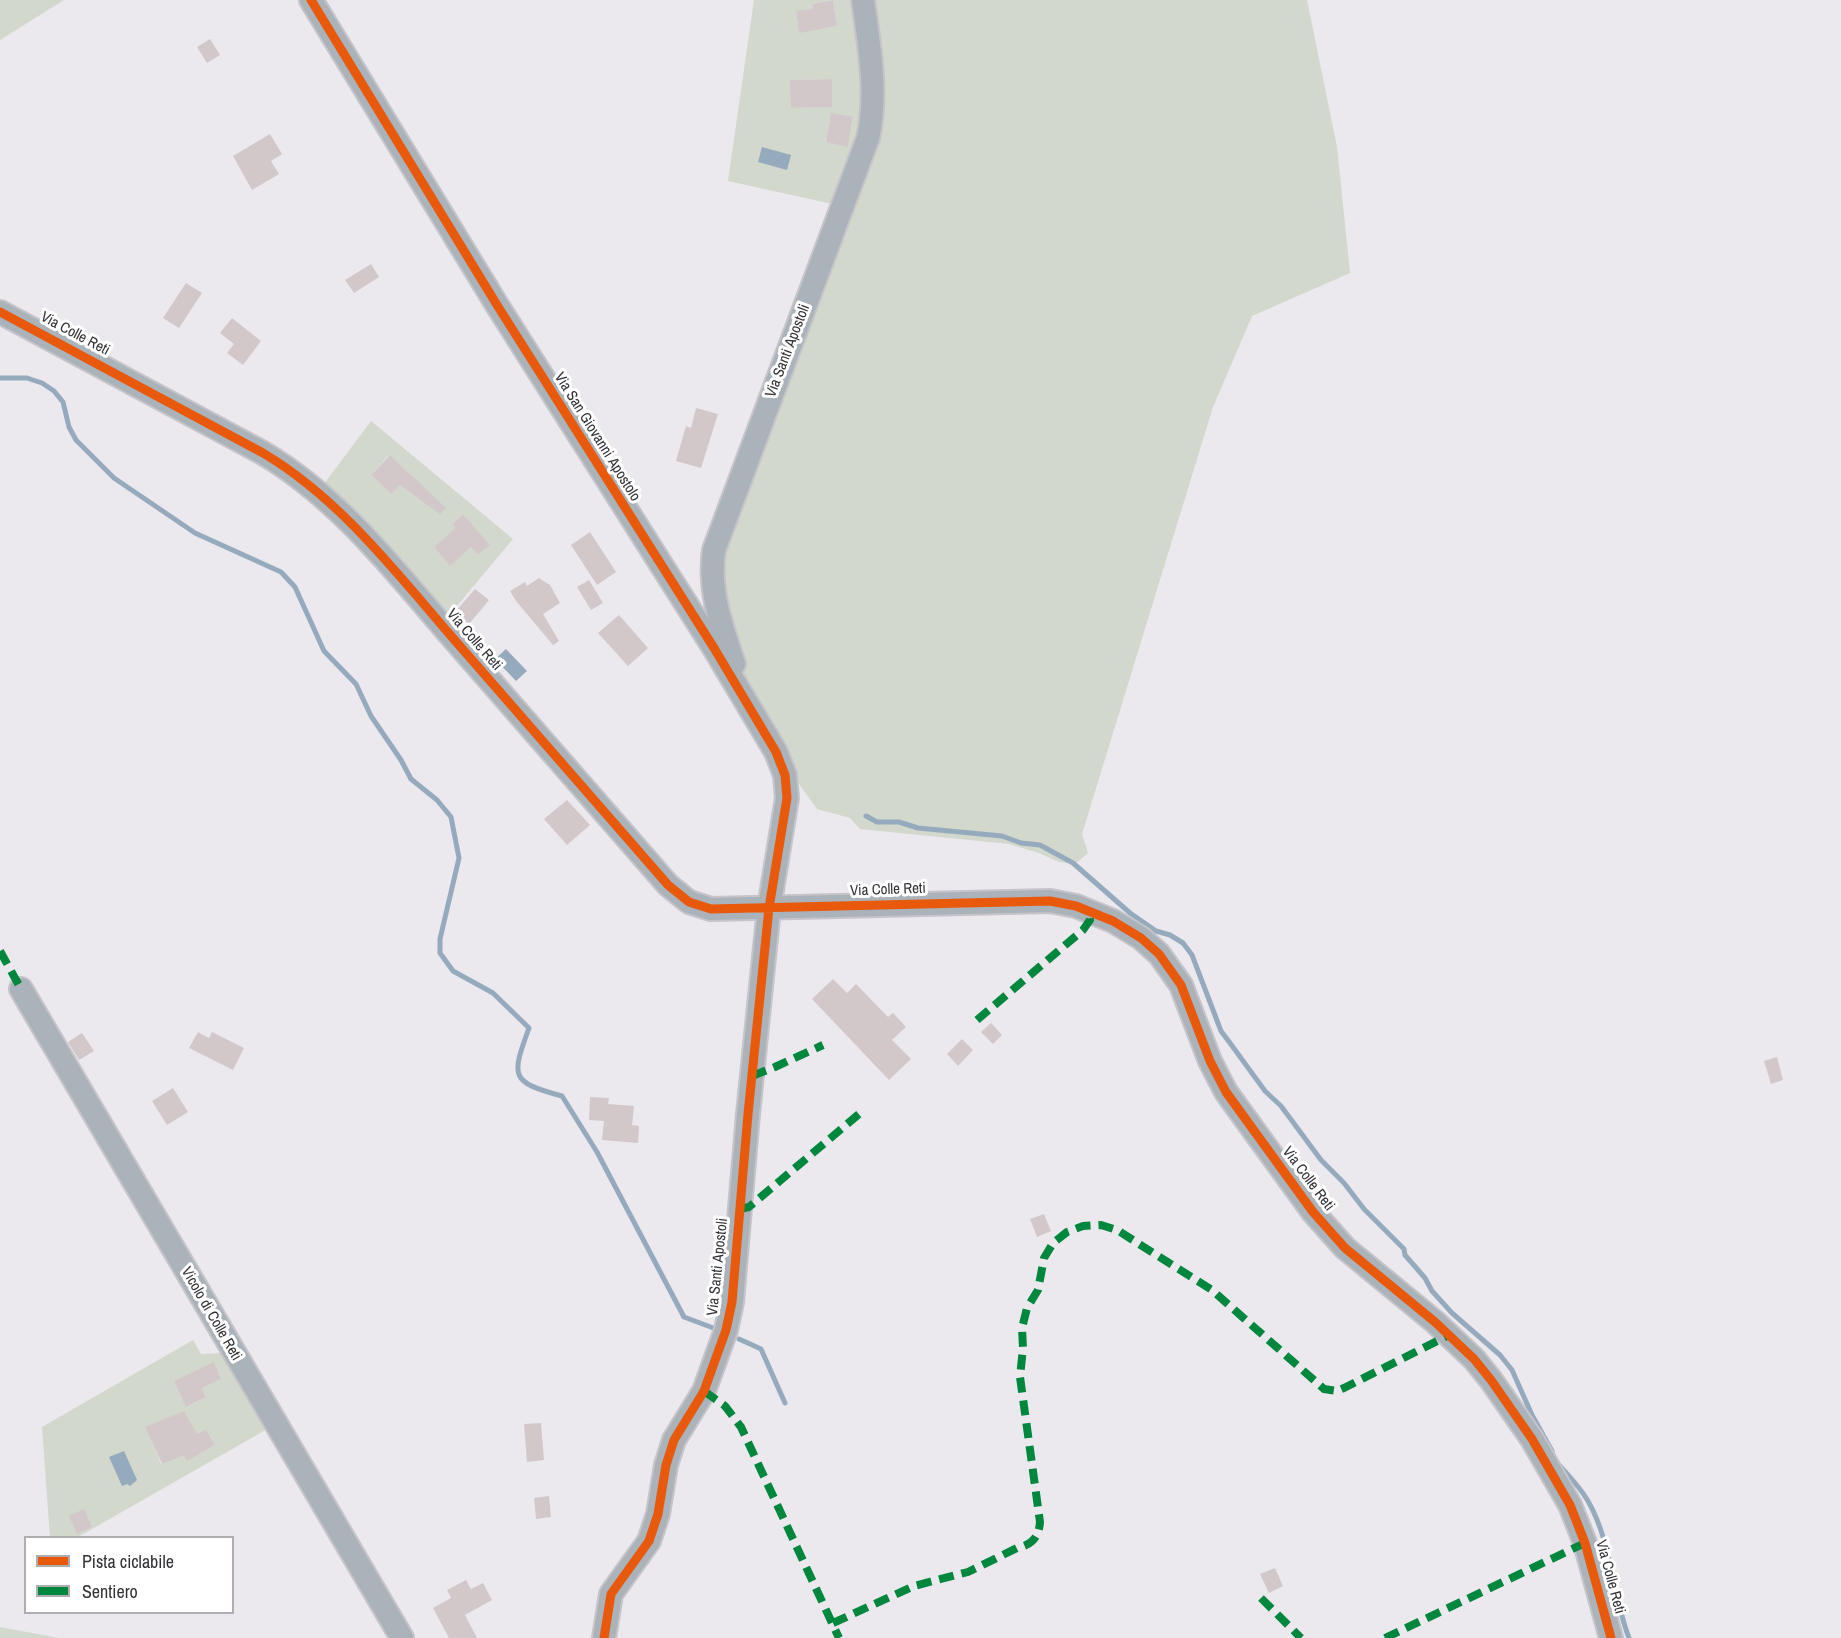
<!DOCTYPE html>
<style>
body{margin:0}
#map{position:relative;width:1841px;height:1638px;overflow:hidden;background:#ebe8ee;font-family:"Archivo Narrow",sans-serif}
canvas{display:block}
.legend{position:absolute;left:24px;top:1536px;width:210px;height:78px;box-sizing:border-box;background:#fff;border:2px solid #aeadaf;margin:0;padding:8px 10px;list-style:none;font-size:18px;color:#343136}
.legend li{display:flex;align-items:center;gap:12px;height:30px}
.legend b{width:30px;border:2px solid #aeadaf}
</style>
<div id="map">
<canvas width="1841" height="1638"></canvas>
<ul class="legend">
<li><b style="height:8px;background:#e8590c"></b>Pista ciclabile</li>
<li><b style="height:8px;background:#00873e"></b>Sentiero</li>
</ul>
</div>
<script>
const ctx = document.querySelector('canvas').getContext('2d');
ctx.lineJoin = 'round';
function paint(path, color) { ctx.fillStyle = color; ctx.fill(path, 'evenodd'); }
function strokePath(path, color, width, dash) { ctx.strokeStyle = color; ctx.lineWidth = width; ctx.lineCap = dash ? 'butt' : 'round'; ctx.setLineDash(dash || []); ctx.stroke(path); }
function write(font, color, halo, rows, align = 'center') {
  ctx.font = font + ' "Archivo Narrow",sans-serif'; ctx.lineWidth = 6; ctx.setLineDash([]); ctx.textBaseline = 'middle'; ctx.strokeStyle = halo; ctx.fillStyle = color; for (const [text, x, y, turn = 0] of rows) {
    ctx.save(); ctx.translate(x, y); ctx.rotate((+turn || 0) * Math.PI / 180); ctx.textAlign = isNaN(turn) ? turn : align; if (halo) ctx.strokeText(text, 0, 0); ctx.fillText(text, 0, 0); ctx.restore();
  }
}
paint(new Path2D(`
 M0 0H64L0 40Z
 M754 0H856L868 114 837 205 728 181ZM833 0 837 26 799 32 796 12 813 9 812 4ZM832 79V107L791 108V80ZM831 114 853 118 848 146 826 142Z
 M870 0H1307L1337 147 1350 273 1252 316 1213 407 1082 834 1088 853 1075 864 1059 862 1039 853 1009 844 860 829 850 818 817 809 797 781 795 768 791 756 754 700 735 650 721 596 724 540 881 130 884 100Z
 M371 421 513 539 446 619 324 484ZM389 455 410 474 391 494 371 475ZM463 514 489 545 478 555 471 547 450 565 434 547 455 528 452 524Z
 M193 1340 201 1354 223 1353 269 1428 78 1537 50 1538 42 1427ZM214 1363 221 1379 202 1388 206 1397 186 1407ZM146 1427 174 1459 161 1464ZM206 1429 215 1445 187 1460 197 1434Z
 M0 1627 59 1638H0Z`), '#d2d8cb');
paint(new Path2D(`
 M762 147 791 155 787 170 758 162Z
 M506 649 527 671 516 681 495 659Z
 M124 1451 137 1480 130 1486 127 1484 122 1486 109 1457Z`), '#96aabd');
strokePath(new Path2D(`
 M0 378H27L42 383 54 391 63 402 69 427 76 440 114 478 195 533 281 572 295 587 324 651 356 684 371 716 401 760 411 779 437 800 451 817 459 858 440 939V953L453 971 493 993 529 1028C511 1077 510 1082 562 1096L597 1152 684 1317 716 1329
 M866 816 877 822H899L918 828 1002 836 1021 843 1040 845 1073 863 1130 913 1156 931 1170 935 1183 943 1192 955 1221 1031 1230 1043 1265 1091 1281 1106 1321 1160 1344 1183 1364 1209 1404 1249 1405 1255 1425 1278 1432 1291 1452 1313 1500 1355 1512 1370 1532 1415 1552 1451
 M739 1339 761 1349 785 1403
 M1559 1465C1569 1476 1580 1487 1588 1501 1612 1543 1612 1594 1629 1638`), '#96aabd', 5);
paint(new Path2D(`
 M833 0 837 26 799 33 796 11 813 9 812 4Z
 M210 39 220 55 207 63 197 47Z
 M832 79V107L791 108 790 80Z
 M831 113 853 117 848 147 826 142Z
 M270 134 282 154 271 161 279 174 252 190 233 156Z
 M371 264 379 277 354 293 345 280Z
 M186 283 202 293 179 328 163 318Z
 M232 318 261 341 243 365 227 353 234 344 220 333Z
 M696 408 718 414 701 468 676 461 686 426 691 428Z
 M390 455 446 508 440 514 400 485 391 494 371 475Z
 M463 514 490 545 478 555 471 547 450 566 434 547 455 528 452 524Z
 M590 532 616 572 597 585 571 545Z
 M539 578 550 585 560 603 543 614 559 641 553 645 516 601 510 591 525 582 527 586Z
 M589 580 603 603 591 610 577 587Z
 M475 589 489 600 469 624 455 612Z
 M619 615 648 648 628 666 598 633Z
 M567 800 590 825 567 845 544 819Z
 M833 979 847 993 856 984 888 1017 893 1013 906 1027 892 1040 911 1059 889 1080 812 999Z
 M991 1023 1002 1035 993 1044 981 1032Z
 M198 1032 209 1038 212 1032 244 1048 233 1070 189 1048Z
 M82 1033 94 1051 79 1060 68 1042Z
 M962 1039 973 1050 958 1066 947 1054Z
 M1777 1057 1783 1080 1771 1084 1764 1061Z
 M173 1088 188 1112 167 1125 152 1101Z
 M590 1097 609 1098 608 1104 634 1106 632 1125 639 1126 638 1143 602 1140 604 1121 589 1120Z
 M1044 1214 1051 1231 1037 1237 1030 1219Z
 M214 1362 221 1379 202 1388 206 1397 186 1407 174 1381Z
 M184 1411 197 1434 206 1429 215 1445 187 1461 184 1455 162 1464 145 1427Z
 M541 1423 544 1460 527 1462 524 1424Z
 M549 1496 551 1517 536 1519 534 1498Z
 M84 1509 92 1527 77 1534 69 1516Z
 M1275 1568 1283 1586 1269 1593 1260 1574Z
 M466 1580 471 1589 483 1583 492 1600 465 1615 477 1638H449L433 1608 451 1598 447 1590Z`), '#d2c8ca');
const minor = new Path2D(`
 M311 0 497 305 714 648 776 752 785 775 787 798 769 908 748 1114 732 1302 726 1330 704 1391 674 1440 666 1465 658 1514 649 1541 611 1594 604 1638
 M0 312 263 453C339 498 395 571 452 637 524 720 596 803 668 885L689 902 711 909 1050 901 1076 906 1113 921 1141 938 1159 954 1181 985 1210 1061 1226 1092 1313 1212 1345 1248 1435 1322 1474 1359 1491 1380 1532 1439 1570 1505 1585 1543 1611 1638
 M734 664C722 627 708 590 714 550L868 138C878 93 869 45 863 0
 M21 989 402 1638`);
strokePath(minor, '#c6c4c8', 26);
strokePath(minor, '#aab2ba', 22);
strokePath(new Path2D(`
 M0 951 21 989
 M977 1020 1083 930 1090 920 1089 911
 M752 1076 775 1067 823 1045
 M740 1209 749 1207 859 1114
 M704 1391 725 1406 741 1427 839 1638
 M1261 1598 1301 1638
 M833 1623 914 1586 968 1572 1017 1548C1032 1545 1039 1537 1040 1522L1020 1377 1023 1348 1022 1328 1027 1308 1038 1290 1044 1258 1053 1243 1067 1232 1083 1226 1101 1225 1117 1230 1212 1290 1324 1389 1337 1391 1344 1388 1449 1335
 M1385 1638 1585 1543`), '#00873e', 8, [15, 8]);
strokePath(new Path2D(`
 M311 0 497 305 714 648 776 752 785 775 787 798 769 908 748 1114 732 1302 726 1330 704 1391 674 1440 666 1465 658 1514 649 1541 611 1594 604 1638
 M0 312 263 453C339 498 395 571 452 637 524 720 596 803 668 885L689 902 711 909 1050 901 1076 906 1113 921 1141 938 1159 954 1181 985 1210 1061 1226 1092 1313 1212 1345 1248 1435 1322 1474 1359 1491 1380 1532 1439 1570 1505 1585 1543 1611 1638`), '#e8590c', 9);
write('15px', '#343136', '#fff', [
 ["Via Colle Reti",75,334,28],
 ["Via Santi Apostoli",788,351,-69],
 ["Via San Giovanni Apostolo",597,437,58],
 ["Via Colle Reti",474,640,49],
 ["Via Colle Reti",888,890,-2],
 ["Via Colle Reti",1308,1179,53],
 ["Via Santi Apostoli",718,1267,-84],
 ["Vicolo di Colle Reti",211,1314,60],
 ["Via Colle Reti",1610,1577,75]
]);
</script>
